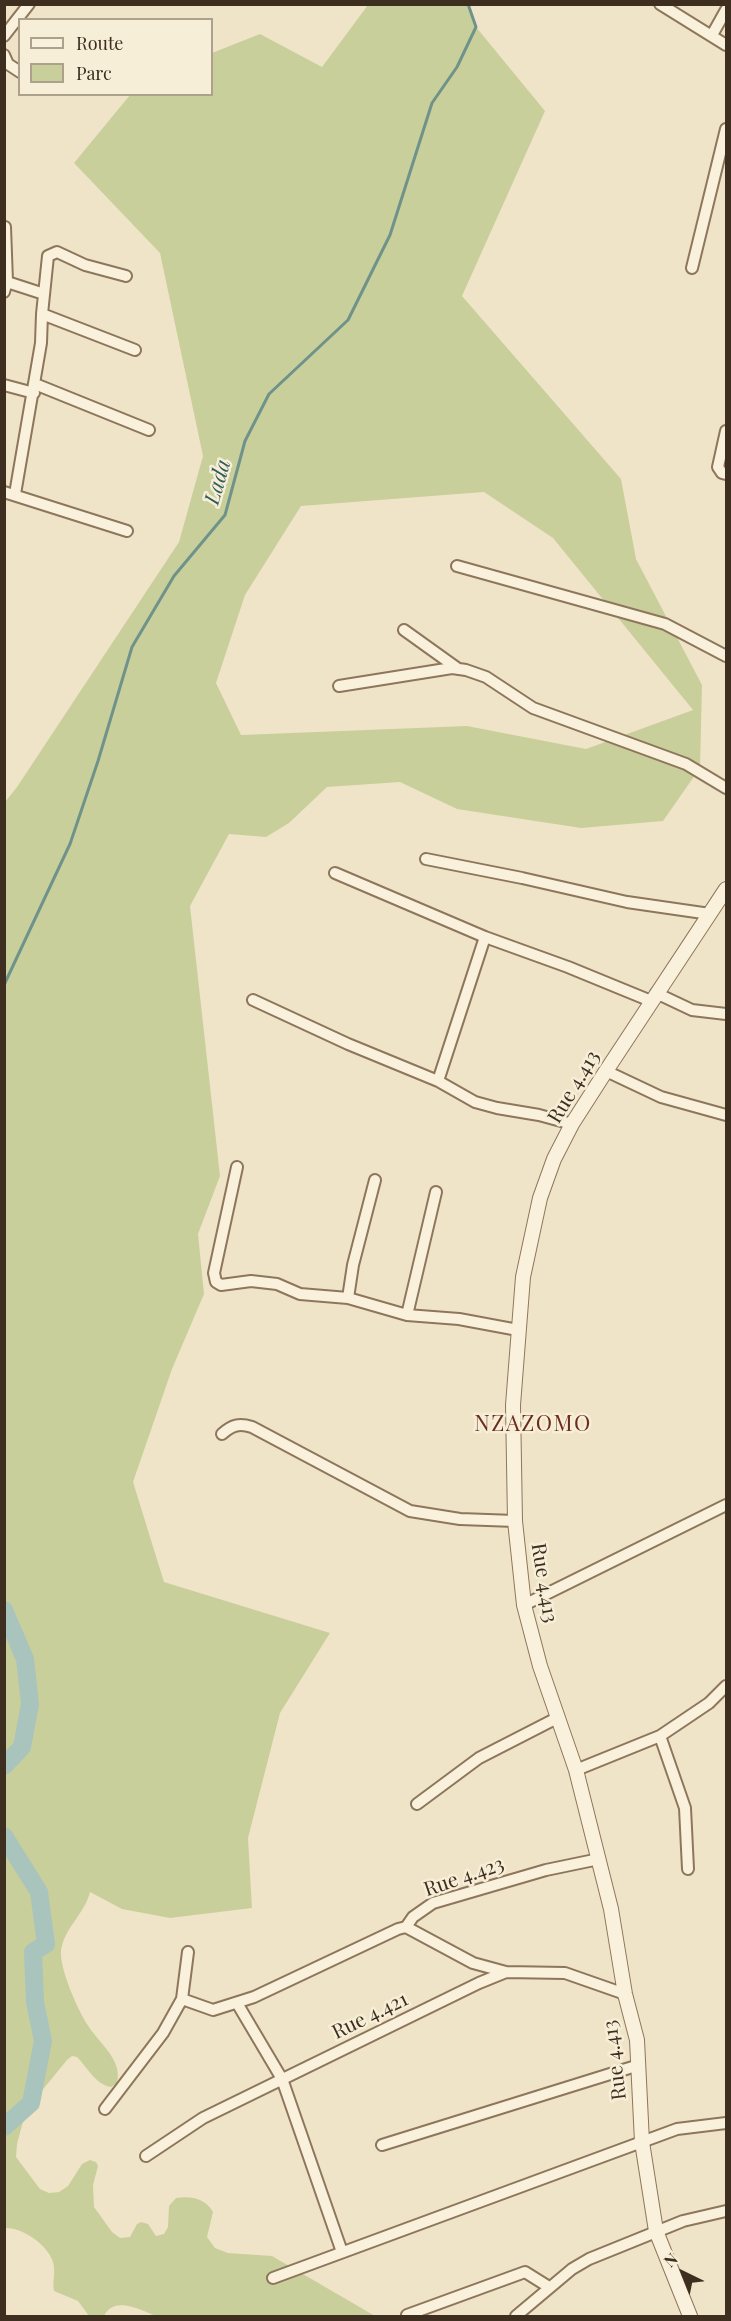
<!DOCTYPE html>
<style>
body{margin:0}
#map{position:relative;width:731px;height:2321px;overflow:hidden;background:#f0e4c8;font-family:"Playfair Display",serif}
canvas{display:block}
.frame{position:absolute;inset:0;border:6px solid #3d2e20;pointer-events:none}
.legend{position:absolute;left:18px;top:18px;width:195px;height:78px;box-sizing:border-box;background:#f7eed8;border:2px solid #ada18e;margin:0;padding:8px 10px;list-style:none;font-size:18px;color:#3d2e20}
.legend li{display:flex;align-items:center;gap:12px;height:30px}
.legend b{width:30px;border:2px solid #ada18e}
.north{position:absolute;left:653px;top:2243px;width:60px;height:60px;-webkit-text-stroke:4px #f7eed8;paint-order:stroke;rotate:317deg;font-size:16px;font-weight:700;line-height:24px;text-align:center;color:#3d2e20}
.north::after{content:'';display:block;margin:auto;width:21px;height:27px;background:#3d2e20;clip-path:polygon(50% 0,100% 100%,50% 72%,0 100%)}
</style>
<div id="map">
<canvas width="731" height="2321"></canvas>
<div class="frame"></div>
<ul class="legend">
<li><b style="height:8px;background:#faf1dc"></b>Route</li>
<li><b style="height:16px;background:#c9cf9b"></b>Parc</li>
</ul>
<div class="north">N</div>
</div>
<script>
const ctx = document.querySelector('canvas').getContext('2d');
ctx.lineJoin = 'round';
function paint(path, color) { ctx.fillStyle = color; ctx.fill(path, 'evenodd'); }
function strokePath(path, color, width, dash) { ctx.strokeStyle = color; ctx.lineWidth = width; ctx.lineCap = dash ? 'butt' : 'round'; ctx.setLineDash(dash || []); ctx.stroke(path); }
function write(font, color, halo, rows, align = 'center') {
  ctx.font = font + ' "Playfair Display",serif'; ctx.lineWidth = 5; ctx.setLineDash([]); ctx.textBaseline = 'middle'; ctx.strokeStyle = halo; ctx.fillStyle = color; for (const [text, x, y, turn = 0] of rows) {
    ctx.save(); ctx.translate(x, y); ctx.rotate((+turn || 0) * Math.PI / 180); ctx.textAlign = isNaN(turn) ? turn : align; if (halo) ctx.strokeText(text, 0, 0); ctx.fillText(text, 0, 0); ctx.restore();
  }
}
paint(new Path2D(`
 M368 5H467L476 27 545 111 462 296 621 479 636 559 702 685 700 768 663 821 581 828 457 809 400 782 327 787 289 823 266 837 229 834 190 906 220 1176 198 1234 204 1294 172 1369 133 1482 164 1582 330 1633 280 1713 248 1838 252 1908 170 1918 122 1909 90 1892C85 1914 61 1931 61 1954 61 1972 79 2013 89 2027 100 2044 123 2060 117 2083L111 2087C96 2085 87 2067 77 2057L72 2056 67 2060 26 2110 17 2144 16 2157 40 2189 49 2193 59 2192 68 2186 82 2164 90 2160 96 2162 98 2166 93 2185 94 2207 112 2232 120 2238 130 2237 137 2224 141 2222 148 2224 156 2236 164 2234 168 2227 169 2206 176 2198C191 2196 205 2198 213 2212L207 2237 215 2248 228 2253 272 2256 375 2316H156C141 2310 114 2295 104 2316H89L78 2301 54 2291C52 2281 56 2272 53 2262 48 2245 22 2227 5 2228V802L17 787 179 542 203 456 160 253 74 163 130 95 212 94V53L260 34 322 67ZM484 492 553 538 693 710 586 749 467 726 241 735 216 683 245 595 301 506Z`), '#c9cf9b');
strokePath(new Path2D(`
 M4 985 70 844 98 761 132 647 174 576 225 515 245 441 269 394 348 320 390 235 432 103 457 67 476 27 468 4`), '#6f938a', 3);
strokePath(new Path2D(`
 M4 1610 25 1659 30 1704 22 1747 4 1766
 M4 1836 39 1892 46 1944 33 1952 35 2002 43 2041 31 2103 4 2127`), '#a9c4bc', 18);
const minor = new Path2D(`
 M660 4 726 45
 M712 35 726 10
 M4 36 29 4
 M4 55 8 64 20 72
 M692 268 726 129
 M4 281 44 294
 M4 292 7 281 5 227
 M42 314 135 350
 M35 384 149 430
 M4 385 34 393
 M726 431 718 467 722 473 726 474
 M4 492 127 531
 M15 494 41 343 42 314 48 256 57 252 85 265 126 276
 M457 566 665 624 726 656
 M404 630 457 668
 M339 686 452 668 466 670 486 677 533 708 686 764 726 788
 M426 859 522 878 627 902 710 914
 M335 873 485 937 568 967 651 1001
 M656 993 692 1010 726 1014
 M253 1000 348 1044 438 1081 475 1102 497 1108 539 1115 572 1124
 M606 1071 661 1097 726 1115
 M438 1081 485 937
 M237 1167 214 1273 216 1282 221 1285 251 1281 277 1284 300 1294 348 1298 407 1315 459 1319 518 1330
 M348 1298 353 1265 375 1180
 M407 1315 436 1192
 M222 1434C232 1425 239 1423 252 1427L410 1511 460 1519 515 1521
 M524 1605 726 1505
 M660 1736 685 1808 688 1869
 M576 1770 660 1736 709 1703 726 1686
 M417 1804 479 1758 557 1718
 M406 1927 473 1963 506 1972
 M182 1999 213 2010 254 1997 398 1929 406 1927 413 1917 433 1903 546 1870 599 1859
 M237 2003 282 2079 342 2252
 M105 2109 163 2033 182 1999 188 1952
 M382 2145 639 2065
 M146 2156 203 2118 479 1983 506 1972 565 1973 625 1994
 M273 2278 677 2129 726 2123
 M407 2315 525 2272 549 2287
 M516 2316 572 2269 589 2259 683 2221 726 2211`);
const tertiary = new Path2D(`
 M690 2316 656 2231 642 2142 637 2040 625 1994 611 1909 576 1770 540 1666 524 1605 515 1521 513 1405 523 1277 540 1198 554 1159 572 1124 606 1071 726 889`);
strokePath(minor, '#8d765c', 14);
strokePath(tertiary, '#8d765c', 16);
strokePath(minor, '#faf1dc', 10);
strokePath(tertiary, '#faf1dc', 14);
write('20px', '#3d2e20', '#f7eed8', [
 ["Rue 4.413",574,1087,-59],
 ["Rue 4.413",544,1583,81],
 ["Rue 4.423",464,1877,-19],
 ["Rue 4.421",370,2016,-26],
 ["Rue 4.413",615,2060,-97]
]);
write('italic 21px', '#2f5d5a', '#f7eed8', [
 ["Lada",218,482,-74]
]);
ctx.letterSpacing = '1.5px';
write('22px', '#6b2e1e', '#f7eed8', [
 ["NZAZOMO",533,1424]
]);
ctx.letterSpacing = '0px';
</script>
